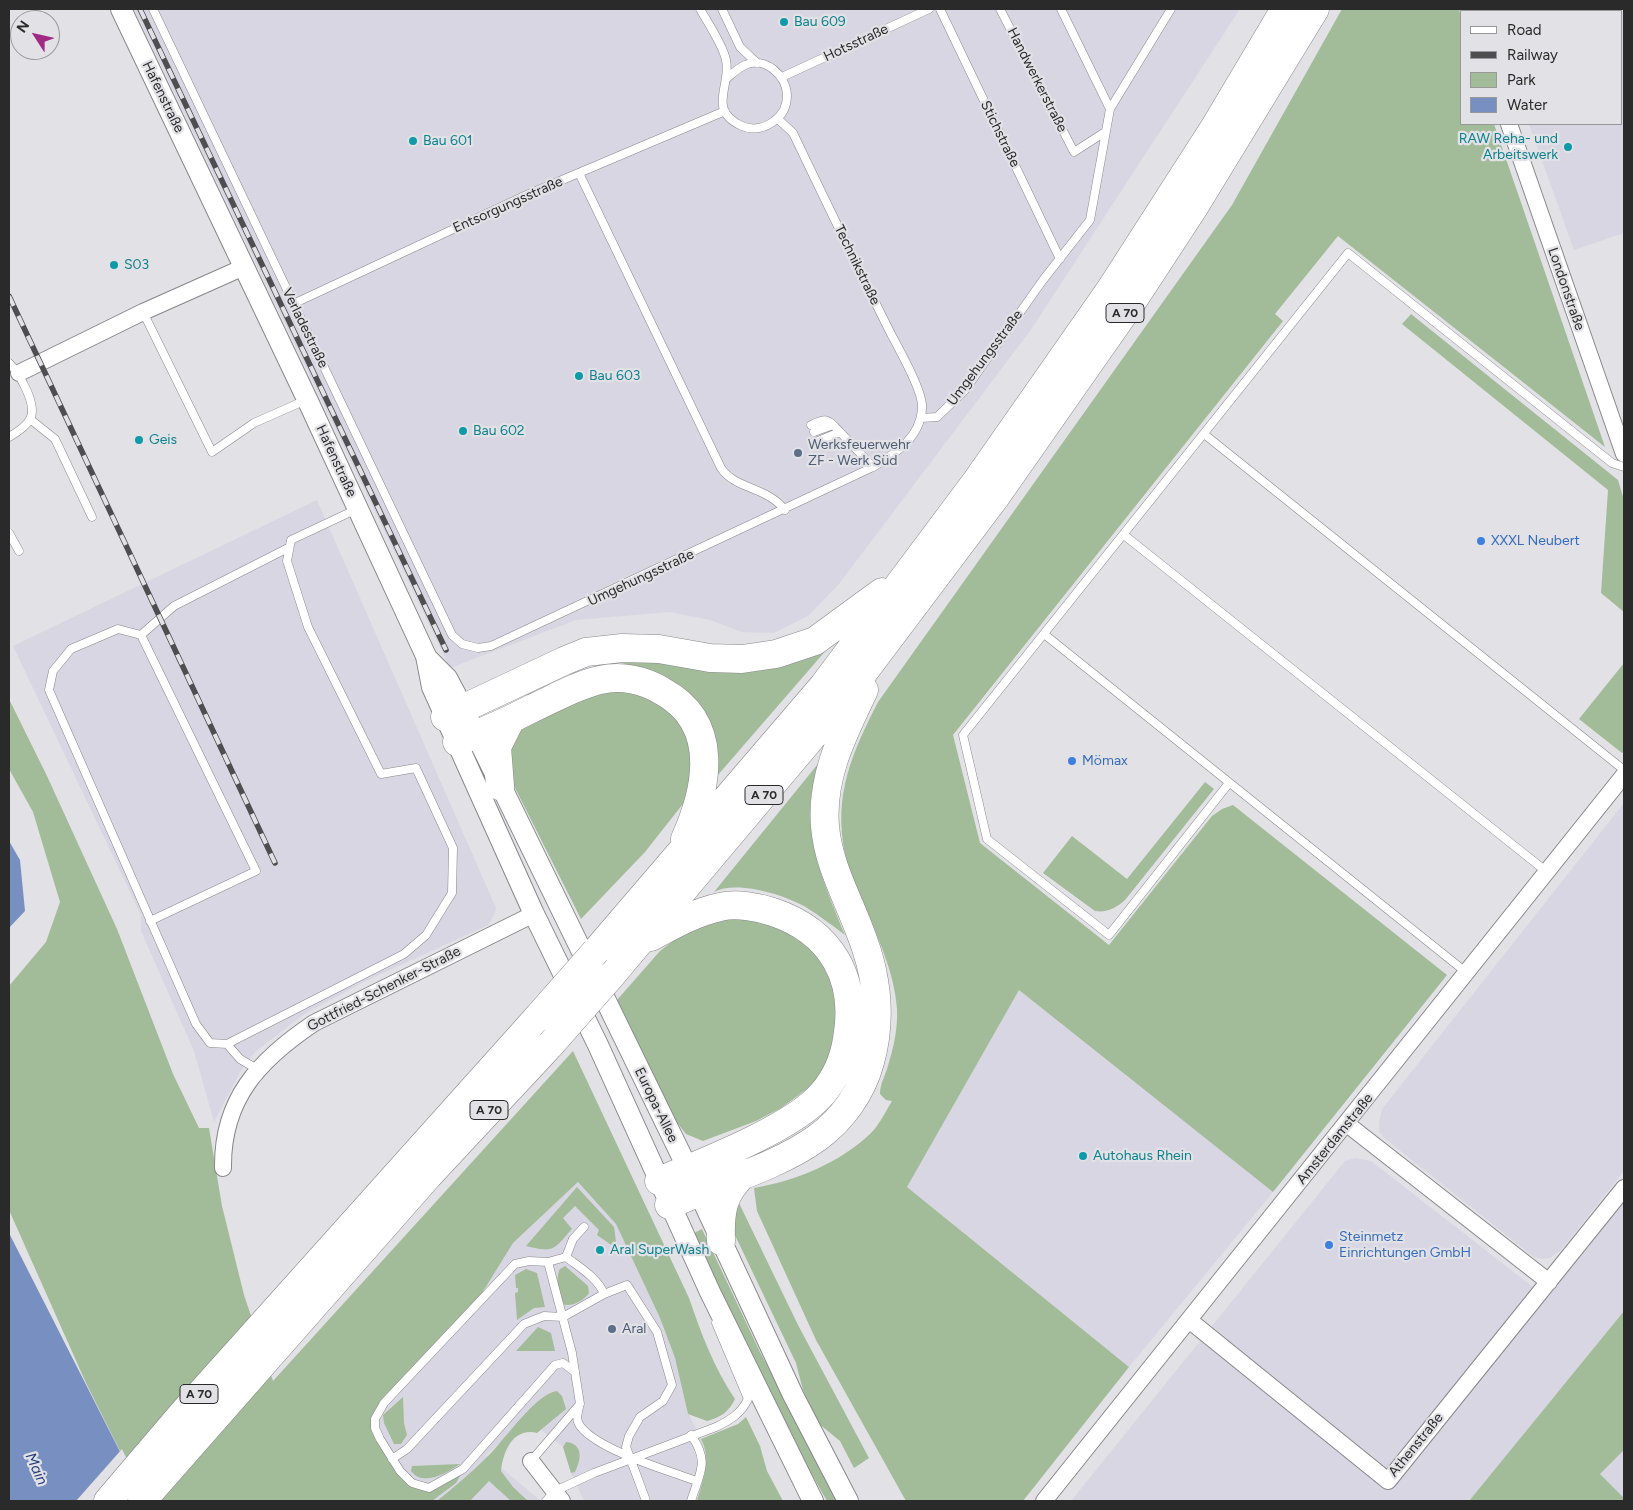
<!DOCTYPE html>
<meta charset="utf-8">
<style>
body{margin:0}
#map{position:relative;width:1633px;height:1510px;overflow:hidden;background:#e2e1e5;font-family:Figtree,sans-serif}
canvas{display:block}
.frame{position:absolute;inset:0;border:10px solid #2a2a2b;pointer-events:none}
.legend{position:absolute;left:1460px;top:10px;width:162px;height:115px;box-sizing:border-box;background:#e2e1e5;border:1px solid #98989b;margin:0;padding:6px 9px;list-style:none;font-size:15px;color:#2a2a2b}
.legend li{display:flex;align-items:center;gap:10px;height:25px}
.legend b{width:25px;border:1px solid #98989b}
.north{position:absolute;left:10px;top:10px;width:50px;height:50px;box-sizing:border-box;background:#e2e1e5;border:1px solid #98989b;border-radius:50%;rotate:305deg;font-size:14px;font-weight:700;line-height:20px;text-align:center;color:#2a2a2b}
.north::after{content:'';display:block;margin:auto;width:18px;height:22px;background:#a12a83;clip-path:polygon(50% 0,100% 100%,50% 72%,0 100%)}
</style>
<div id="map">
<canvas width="1633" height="1510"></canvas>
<div class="frame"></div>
<ul class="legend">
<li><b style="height:6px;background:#fff"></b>Road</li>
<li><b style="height:6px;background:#4e4e50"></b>Railway</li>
<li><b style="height:14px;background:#a2bc9a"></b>Park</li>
<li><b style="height:14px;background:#7890c1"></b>Water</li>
</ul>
<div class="north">N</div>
</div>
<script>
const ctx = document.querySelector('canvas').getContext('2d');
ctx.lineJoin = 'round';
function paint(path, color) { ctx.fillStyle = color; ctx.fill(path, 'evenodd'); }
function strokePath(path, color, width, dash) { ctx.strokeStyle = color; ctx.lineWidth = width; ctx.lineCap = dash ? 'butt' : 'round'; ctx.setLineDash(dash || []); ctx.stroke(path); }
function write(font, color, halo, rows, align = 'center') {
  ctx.font = font + ' Figtree,sans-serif'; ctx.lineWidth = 4.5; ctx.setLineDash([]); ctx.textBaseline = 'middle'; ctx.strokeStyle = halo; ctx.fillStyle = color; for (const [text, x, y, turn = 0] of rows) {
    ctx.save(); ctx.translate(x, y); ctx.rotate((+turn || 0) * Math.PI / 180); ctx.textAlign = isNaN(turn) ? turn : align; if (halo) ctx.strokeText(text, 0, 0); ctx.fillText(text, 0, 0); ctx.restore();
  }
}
paint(new Path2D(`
 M134 9H1240L1030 331 839 584 808 616 774 633 742 632 710 620 670 612 576 620 450 668Z
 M1493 9H1624V233L1574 250 1529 124H1622V11H1493Z
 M317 500 496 908 494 915 488 925 368 980 304 1014 255 1052 240 1072 214 1122 194 1051 141 931V915L13 646Z
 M1624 803V1171L1561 1250 1550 1258 1543 1259 1534 1257 1384 1138 1379 1131V1123L1382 1109Z
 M1019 989 1273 1192 1129 1367 907 1187Z
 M1355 1158 1371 1161 1547 1298 1624 1201V1311L1469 1501H1071L1345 1161Z
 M578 1182 616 1223 660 1318 675 1358 688 1413 707 1451V1466L697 1501H584L571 1473 563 1447 541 1430 516 1429 486 1455 541 1501H368L357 1422 513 1243Z
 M1624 1450V1498L1600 1474Z`), '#d8d6e2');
paint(new Path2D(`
 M1342 9H1459L1462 23V124H1494L1605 447 1338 236 1275 314 1283 321 953 735 980 843 1109 945 1212 816 1222 809 1233 805 1447 975 1273 1192 1019 990 907 1187 1129 1367 1023 1501H906L816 1340 757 1211 754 1188C795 1181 840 1163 871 1133 879 1125 886 1111 892 1101L886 1100 880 1094C880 1085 884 1078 887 1069 893 1050 898 1030 897 1009 895 977 881 944 868 915 860 896 848 874 845 854 833 795 852 753 878 702L1232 205Z
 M1411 314 1618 480 1624 500V612L1601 593 1608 490 1402 324Z
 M828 648 711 783 681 690 661 674 611 660Z
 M1624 663V751L1622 753 1579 719Z
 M626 685 676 712 696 756 686 800 645 852 581 919 506 770 505 740 521 720Z
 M9 699 47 776 117 929 173 1074 199 1128H209L222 1206 244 1295 273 1381 573 1051 689 1298C701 1333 714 1368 735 1399 729 1412 721 1417 707 1421L688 1414 675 1358 660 1318 616 1224 578 1182 513 1243 474 1306 376 1408 381 1443 403 1476 420 1483 439 1485 463 1471 456 1483 432 1501H145L86 1383 9 1210V986L46 942 60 902 33 812 9 769Z
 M826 754C791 813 822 878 845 935 833 926 820 916 807 908 786 895 736 880 714 892Z
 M1205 782 1214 789 1125 900C1116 908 1107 913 1095 911L1043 873 1072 836 1127 879Z
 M727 917 781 924 826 960 838 999 831 1055 815 1083 781 1108 756 1121 703 1141 686 1134 668 1111 617 1000 660 951 682 934Z
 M577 1187 614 1227 617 1249 597 1235 599 1230 575 1206 563 1218 572 1229C553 1250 555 1253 526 1246Z
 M738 1201 798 1325 869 1458 854 1468 840 1441 818 1423 803 1390 796 1363 732 1229Z
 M702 1229 760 1352 839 1501H827L796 1447 692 1234Z
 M565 1266 588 1286 589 1293C584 1300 574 1306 565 1305 558 1297 555 1278 560 1269Z
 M526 1269 537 1273 545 1307 534 1308 517 1320 515 1293 518 1292V1288H516L515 1275Z
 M1624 1311V1450L1600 1474 1624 1498V1501H1469Z
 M538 1327 551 1333 555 1351H516Z
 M557 1391 562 1396 566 1409 537 1433C513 1427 503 1452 501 1471L513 1487 528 1501H511L489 1481 470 1501H437C454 1487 471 1473 487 1457 504 1441 535 1394 557 1391Z
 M403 1397 404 1423 407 1435 401 1444H394L384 1423 383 1415Z
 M746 1417 760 1446 767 1471 783 1501H697C703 1479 712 1460 701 1439L738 1424Z
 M566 1442C584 1444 581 1460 575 1472L571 1473 563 1447Z
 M460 1464C447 1473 423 1487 411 1471L412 1466Z`), '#a2bc9a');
paint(new Path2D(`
 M9 841 20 860 25 911 9 928Z
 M9 1233 145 1501H9Z`), '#7890c1');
paint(new Path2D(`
 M122 1449 147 1501H76Z`), '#e2e1e5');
const service = new Path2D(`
 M153 9 452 635 462 644 478 648 491 646 873 467C896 453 920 438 922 409 924 392 898 348 890 332 857 266 825 200 793 133L778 119
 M700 9C708 23 723 45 726 60 732 85 706 110 742 126 753 131 765 128 774 121 783 115 787 105 787 95 786 75 765 56 745 65 738 68 732 74 726 79
 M722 9 740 47 757 63
 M940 9 1060 259
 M1000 9 1074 152 1105 132
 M1061 9 1110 109
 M782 77 929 9
 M579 173 721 468C736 490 766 486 785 510
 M293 304 522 197 725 111
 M143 312 212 452 254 423 306 400
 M9 363C19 373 38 405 30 419 26 427 16 433 9 437
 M921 418 937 417 965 390 1043 280 1090 220 1110 109 1171 9
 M30 419 55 439 92 517
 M811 425C828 417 827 419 840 432
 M814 432 833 425
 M1204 434 1624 770
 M818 441 840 432 873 467
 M9 533 19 551
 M1124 535 1547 872
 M1044 634 1467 973
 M141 635 174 606 288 548
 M1229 783 1109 935 987 839 963 735 1348 253 1612 463 1624 467
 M150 921 256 871 141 635 118 629 71 649 53 671 49 690 196 1024 210 1043 227 1044 404 954 426 935 452 893 453 848 416 768 381 774 308 627 287 561 291 540 357 509
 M227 1044 240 1059 257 1069
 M566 1257 573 1239 584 1227
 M575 1372 563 1363 555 1365 463 1469 429 1488 412 1483 400 1471 380 1439 375 1428V1419L384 1403 515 1264 529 1261 548 1262 566 1257C579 1267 598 1278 604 1294
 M579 1407C578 1412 576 1417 578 1422 588 1447 671 1472 697 1481
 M691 1435C710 1462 700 1472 691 1501
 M392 1459 407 1449 524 1324 544 1316 563 1317 604 1294 627 1285 657 1332 672 1385 663 1401 640 1417 629 1436 626 1447 645 1498
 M531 1461 580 1404 572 1353 548 1262
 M546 1501 555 1491 594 1473 716 1427C730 1420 741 1414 748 1399L746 1394 716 1323`);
const minor = new Path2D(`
 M1473 9V11
 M1509 124 1624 454
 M19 373 143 312 244 267
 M1347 1124 1549 1282
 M223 1168C222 1099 259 1060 314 1023L534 914
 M1189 1320 1388 1481 1624 1188
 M531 1461 562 1501
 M1044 1501 1624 775`);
const tertiary = new Path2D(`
 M121 9 307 399 426 656 432 687 534 914 598 1045 710 1292 813 1501
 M426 657 447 678 463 708 688 1169 793 1395 848 1501`);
const motorway = new Path2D(`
 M445 717 564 661 586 652 622 648 659 649 710 658 742 659 776 654 815 641 882 592
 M457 742C483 732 508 721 533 708 555 698 577 685 600 680 621 675 644 680 662 691 721 723 708 787 685 839
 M500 786 497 747 511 719
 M651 937C673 925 696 912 720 907 736 903 758 907 773 912 832 932 858 979 847 1039 844 1059 835 1079 822 1094 793 1128 702 1163 659 1181
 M596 951 824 685 975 483 1110 290 1216 125 1285 9
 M610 977 839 705 997 495 1132 302 1196 204 1315 9
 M669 1205C715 1184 777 1167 817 1138 842 1120 862 1092 870 1062 883 1016 877 973 859 929 846 895 828 863 825 826 821 776 843 734 864 690
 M721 1241C720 1212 722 1193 745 1173
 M108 1501 183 1413 537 1018
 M142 1501 428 1176 551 1044`);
strokePath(service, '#88878b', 9);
strokePath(minor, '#88878b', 18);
strokePath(tertiary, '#88878b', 22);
strokePath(motorway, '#88878b', 29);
strokePath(service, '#fff', 8);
strokePath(minor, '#fff', 16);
strokePath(tertiary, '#fff', 20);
strokePath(motorway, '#fff', 28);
const rail = new Path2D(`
 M140 9 446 650
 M9 296 275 863`);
strokePath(rail, '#4e4e50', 5.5);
strokePath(rail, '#e2e1e5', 4, [11]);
const motorwayBridge = new Path2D(`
 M537 1018 596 951
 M551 1044 610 977`);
strokePath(motorwayBridge, '#88878b', 29, []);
strokePath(motorwayBridge, '#fff', 28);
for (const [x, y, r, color] of [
 [784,22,5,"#0f9aa8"],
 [413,141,5,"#0f9aa8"],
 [1568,147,5,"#0f9aa8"],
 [114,265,5,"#0f9aa8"],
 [579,376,5,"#0f9aa8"],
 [463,431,5,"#0f9aa8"],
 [139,440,5,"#0f9aa8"],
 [798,453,5,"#5c6f8a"],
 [1481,541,5,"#3f7fe0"],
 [1072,761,5,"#3f7fe0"],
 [1083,1156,5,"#0f9aa8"],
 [1329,1245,5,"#3f7fe0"],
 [600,1250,5,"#0f9aa8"],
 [612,1329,5,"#5c6f8a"]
]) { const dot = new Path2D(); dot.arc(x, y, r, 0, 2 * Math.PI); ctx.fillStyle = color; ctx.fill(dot); strokePath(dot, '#e2e1e5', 2); }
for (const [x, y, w] of [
 [1125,313,38],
 [764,795,38],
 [489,1110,38],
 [199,1394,38]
]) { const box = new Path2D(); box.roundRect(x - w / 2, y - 9.5, w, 19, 4); ctx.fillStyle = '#e2e1e5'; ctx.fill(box); strokePath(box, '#2a2a2b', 1); }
write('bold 12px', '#2a2a2b', null, [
 ["A 70",1125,313],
 ["A 70",764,795],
 ["A 70",489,1110],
 ["A 70",199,1394]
]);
write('14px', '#0d838f', '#e2e1e5', [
 ["Bau 609",794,22],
 ["RAW Reha- und",1558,139,"right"],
 ["Arbeitswerk",1558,155,"right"],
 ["Bau 601",423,141],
 ["S03",124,265],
 ["Bau 603",589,376],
 ["Bau 602",473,431],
 ["Geis",149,440],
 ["Autohaus Rhein",1093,1156],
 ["Aral SuperWash",610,1250]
], 'left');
write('14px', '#2a2a2b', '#e2e1e5', [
 ["Hotsstraße",856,43,-25],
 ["Handwerkerstraße",1037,80,63],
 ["Hafenstraße",163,97,64],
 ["Stichstraße",1000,134,64],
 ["Entsorgungsstraße",508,205,-24],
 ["Technikstraße",857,265,64],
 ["Londonstraße",1566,289,71],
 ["Verladestraße",305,328,64],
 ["Umgehungsstraße",985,358,-53],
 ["Hafenstraße",336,461,65],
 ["Umgehungsstraße",641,578,-25],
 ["Gottfried-Schenker-Straße",384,989,-27],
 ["Europa-Allee",656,1105,64],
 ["Amsterdamstraße",1335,1139,-51],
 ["Athenstraße",1416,1445,-51]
]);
write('14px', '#4e5e75', '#e2e1e5', [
 ["Werksfeuerwehr",808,445],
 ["ZF - Werk Süd",808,461],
 ["Aral",622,1329]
], 'left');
write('14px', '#366cbe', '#e2e1e5', [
 ["XXXL Neubert",1491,541],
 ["Mömax",1082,761],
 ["Steinmetz",1339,1237],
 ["Einrichtungen GmbH",1339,1253]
], 'left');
write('italic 15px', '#243f7b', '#e2e1e5', [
 ["Main",36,1469,66]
]);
</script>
